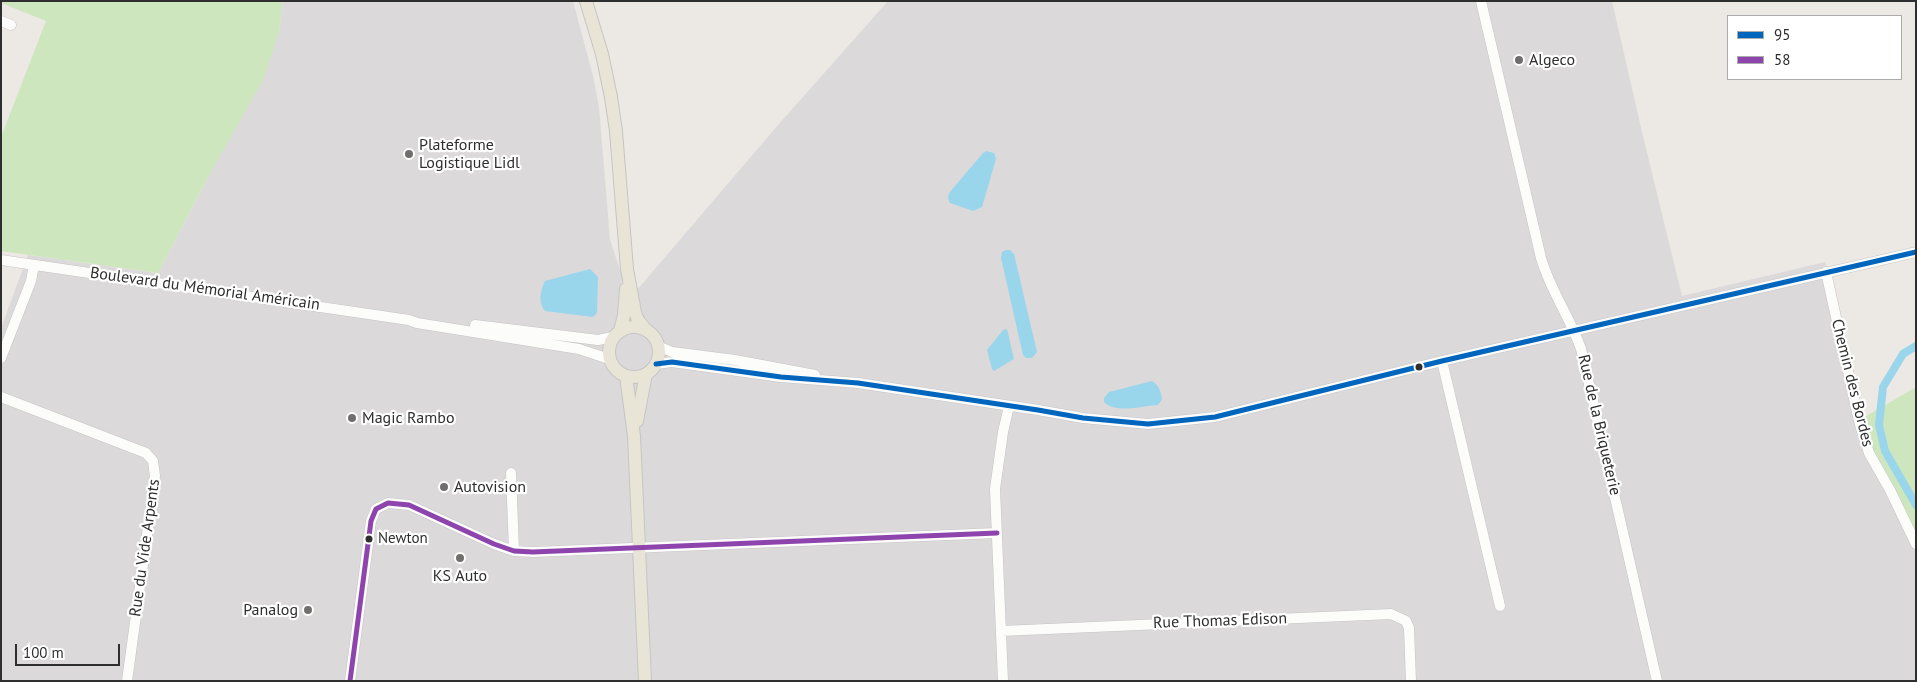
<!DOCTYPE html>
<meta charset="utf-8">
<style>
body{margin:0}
#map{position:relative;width:1917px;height:682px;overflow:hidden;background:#ece8e4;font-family:"PT Sans",sans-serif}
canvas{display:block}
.frame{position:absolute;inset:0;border:2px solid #2e2e2e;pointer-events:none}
.legend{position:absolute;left:1727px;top:15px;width:175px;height:65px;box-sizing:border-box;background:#fff;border:1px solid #ababab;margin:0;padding:6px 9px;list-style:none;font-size:15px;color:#2e2e2e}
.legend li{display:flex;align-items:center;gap:10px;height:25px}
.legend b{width:25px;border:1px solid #ababab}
.scale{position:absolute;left:15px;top:644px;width:105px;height:22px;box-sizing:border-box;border:2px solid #2e2e2e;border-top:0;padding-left:6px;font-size:15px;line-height:18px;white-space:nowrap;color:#2e2e2e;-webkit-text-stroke:4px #fff;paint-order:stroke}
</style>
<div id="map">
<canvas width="1917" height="682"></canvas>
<div class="frame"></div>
<ul class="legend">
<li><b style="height:6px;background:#0065bd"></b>95</li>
<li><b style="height:6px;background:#8e44ad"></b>58</li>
</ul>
<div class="scale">100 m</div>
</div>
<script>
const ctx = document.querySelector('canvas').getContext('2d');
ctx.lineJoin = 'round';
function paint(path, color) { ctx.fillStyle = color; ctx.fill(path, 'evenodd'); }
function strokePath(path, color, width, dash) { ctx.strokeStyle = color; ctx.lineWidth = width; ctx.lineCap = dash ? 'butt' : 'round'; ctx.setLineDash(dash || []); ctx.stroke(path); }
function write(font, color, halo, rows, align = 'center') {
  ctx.font = font + ' "PT Sans",sans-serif'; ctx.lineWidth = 4.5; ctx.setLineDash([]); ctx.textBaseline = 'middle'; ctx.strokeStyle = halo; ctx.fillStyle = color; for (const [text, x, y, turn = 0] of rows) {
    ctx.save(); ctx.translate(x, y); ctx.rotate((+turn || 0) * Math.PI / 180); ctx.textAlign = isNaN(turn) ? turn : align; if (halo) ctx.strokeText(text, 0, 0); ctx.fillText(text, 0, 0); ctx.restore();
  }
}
paint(new Path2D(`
 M283 1H573L593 76 599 107 610 240 622 276 621 290H637L778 125 888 1H1612L1641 128 1682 296 1825 262 1859 392 1863 418 1916 535V681H1V328L28 255 158 273 206 181 279 32Z`), '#dcd9db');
paint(new Path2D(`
 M1 1H283L279 32 263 80 206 181 158 273 1 251V137L46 21 1 3Z
 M1916 387V535L1880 472 1863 418Z`), '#cee6be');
paint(new Path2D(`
 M986 151 994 153 996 159 982 207 973 211 950 203 948 198 949 193 983 153Z
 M1006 250H1010L1014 254 1037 352 1032 358H1026L1023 355 1001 258 1002 252Z
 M590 269 598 277 597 313 593 317 545 311C538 303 540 291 545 281Z
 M1007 329 1014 359 994 371 992 369 987 350 1003 330Z
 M1152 381C1159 385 1161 392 1162 399L1158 405C1142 406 1116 414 1104 402V398L1109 392Z`), '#99d6ec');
strokePath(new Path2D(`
 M1916 346 1903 354 1883 387 1879 425 1885 451 1916 505`), '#99d6ec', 8);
const minor = new Path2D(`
 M1481 1 1541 258C1550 290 1570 317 1581 349L1657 681
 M1 21 11 25
 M1 260 409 320 417 323 579 349 609 359
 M1826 272 1859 421 1869 453 1890 490 1916 544
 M475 325 598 340 613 337
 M658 346 672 352 735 360 815 375
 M1 358 31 281 34 265
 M1442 361 1500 606
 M656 364 672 362 781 377 858 383 1038 410 1083 418 1148 424 1215 417 1442 361 1916 252
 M1 397 146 453 153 461 155 476 127 681
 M511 473 514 551
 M1001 631 1391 614 1406 621 1409 628 1411 681
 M350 681 371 521 376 509 388 503 409 505 494 544 514 551 533 552 997 533
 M1003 681 995 489 1003 432 1009 406`);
const major = new Path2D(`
 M586 1 602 54 611 97 616 131 627 269 635 312 638 320 646 330
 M609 352a25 25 0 1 1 50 0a25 25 0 1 1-50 0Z
 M620 331 624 315 626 289
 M626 376 634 436 645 681
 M637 421 646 374`);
strokePath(minor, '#c5c4c5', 11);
strokePath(major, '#c6c5c4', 14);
strokePath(minor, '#fcfcfb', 10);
strokePath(major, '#e8e4d6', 12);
strokePath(new Path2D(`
 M656 364 672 362 781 377 858 383 1038 410 1083 418 1148 424 1215 417 1442 361 1916 252`), '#0065bd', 5);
strokePath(new Path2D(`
 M350 681 371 521 376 509 388 503 409 505 494 544 514 551 533 552 997 533`), '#8e44ad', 5);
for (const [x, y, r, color] of [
 [1519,60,5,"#706f6e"],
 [409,154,5,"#706f6e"],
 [1419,367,4.5,"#2e2e2e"],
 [352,418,5,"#706f6e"],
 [444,487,5,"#706f6e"],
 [369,539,4.5,"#2e2e2e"],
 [460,558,5,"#706f6e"],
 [308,610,5,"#706f6e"]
]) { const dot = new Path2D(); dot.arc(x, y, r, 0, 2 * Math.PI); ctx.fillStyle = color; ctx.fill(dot); strokePath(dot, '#fff', 2); }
write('15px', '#2e2e2e', '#fff', [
 ["Newton",378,539]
], 'left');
write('16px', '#2e2e2e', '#fff', [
 ["Algeco",1529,60],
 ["Plateforme",419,145],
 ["Logistique Lidl",419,163],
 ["Magic Rambo",362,418],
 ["Autovision",454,487],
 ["KS Auto",460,576,"center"],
 ["Panalog",298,610,"right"]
], 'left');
write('16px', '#2e2e2e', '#fff', [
 ["Boulevard du Mémorial Américain",205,289,8],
 ["Chemin des Bordes",1852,383,76],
 ["Rue de la Briqueterie",1599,425,77],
 ["Rue du Vide Arpents",145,548,-82],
 ["Rue Thomas Edison",1220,621,-2]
]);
</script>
